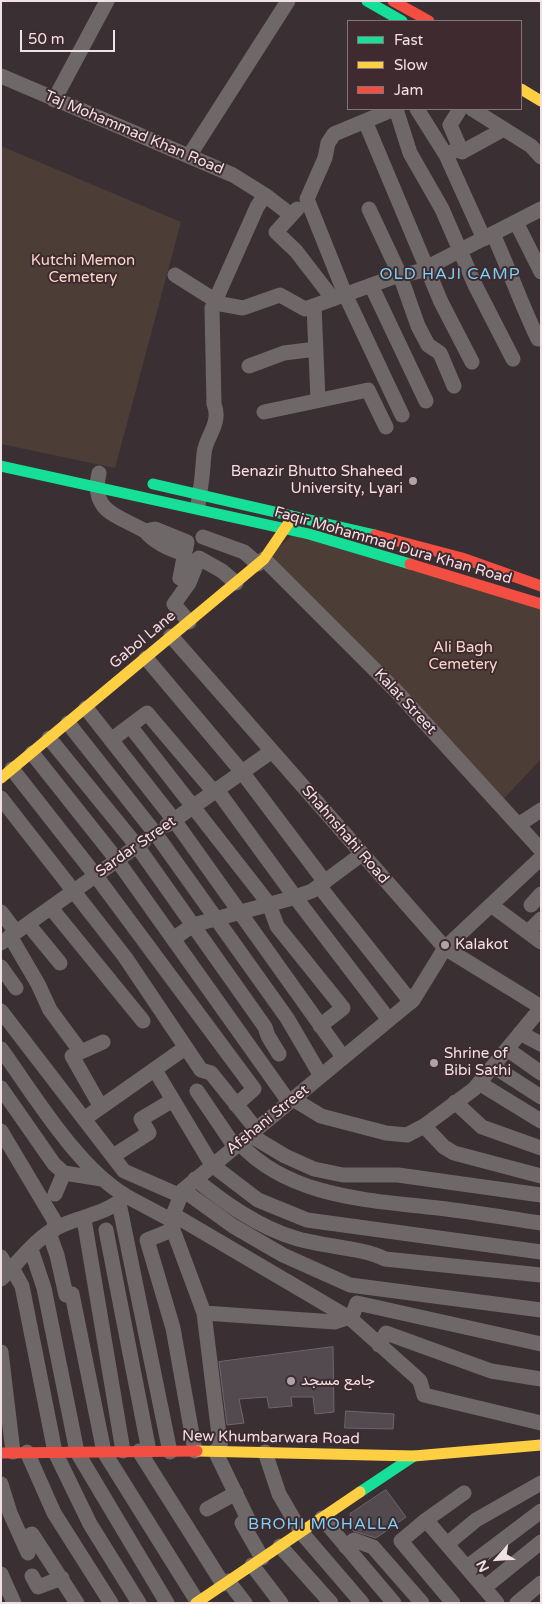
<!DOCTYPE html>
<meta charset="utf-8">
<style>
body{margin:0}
#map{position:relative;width:542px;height:1604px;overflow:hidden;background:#3a2f32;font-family:"Varela Round",sans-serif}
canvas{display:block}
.frame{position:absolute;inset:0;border:2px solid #efe1e5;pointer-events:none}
.legend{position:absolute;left:347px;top:20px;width:175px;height:90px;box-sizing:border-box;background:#3f2a30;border:1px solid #857378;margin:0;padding:6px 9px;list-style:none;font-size:15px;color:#efe1e5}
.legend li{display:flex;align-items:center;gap:10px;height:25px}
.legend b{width:25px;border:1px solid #857378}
.north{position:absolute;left:472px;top:1534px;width:50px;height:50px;-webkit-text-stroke:4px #3f2a30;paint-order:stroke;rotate:244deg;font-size:14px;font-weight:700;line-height:20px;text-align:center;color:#efe1e5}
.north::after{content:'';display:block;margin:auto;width:18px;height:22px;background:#efe1e5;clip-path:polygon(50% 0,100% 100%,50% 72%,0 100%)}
.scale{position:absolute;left:20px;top:30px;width:95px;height:22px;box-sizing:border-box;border:2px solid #efe1e5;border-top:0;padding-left:6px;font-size:15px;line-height:18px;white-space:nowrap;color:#efe1e5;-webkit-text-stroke:4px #3f2a30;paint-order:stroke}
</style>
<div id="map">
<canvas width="542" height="1604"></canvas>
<div class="frame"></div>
<ul class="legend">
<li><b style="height:6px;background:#16e098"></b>Fast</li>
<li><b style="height:6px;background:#ffcf43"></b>Slow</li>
<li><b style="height:6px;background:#f24e42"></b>Jam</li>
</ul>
<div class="north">N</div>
<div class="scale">50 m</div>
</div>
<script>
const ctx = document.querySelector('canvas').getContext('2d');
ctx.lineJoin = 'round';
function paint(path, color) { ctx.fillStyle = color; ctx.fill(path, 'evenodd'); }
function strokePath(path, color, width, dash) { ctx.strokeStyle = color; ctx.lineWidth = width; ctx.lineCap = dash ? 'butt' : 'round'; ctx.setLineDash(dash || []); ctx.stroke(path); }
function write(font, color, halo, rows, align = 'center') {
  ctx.font = font + ' "Varela Round",Vazirmatn,sans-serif'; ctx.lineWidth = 4; ctx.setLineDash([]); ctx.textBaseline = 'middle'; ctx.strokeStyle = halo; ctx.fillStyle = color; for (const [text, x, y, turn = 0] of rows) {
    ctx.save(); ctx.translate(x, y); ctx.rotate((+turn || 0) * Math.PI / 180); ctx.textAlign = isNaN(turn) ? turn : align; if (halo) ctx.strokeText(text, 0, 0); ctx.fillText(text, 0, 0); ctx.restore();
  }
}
paint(new Path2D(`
 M1 146 181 222 115 468 1 444Z
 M298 531 541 598V759L499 804 264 559Z`), '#4c3e36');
const building = new Path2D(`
 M333 1347 334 1412 315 1414 313 1397H291L292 1406 269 1408 267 1397 239 1399 244 1423 227 1425 219 1362Z
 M346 1411 394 1414 393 1429 345 1428Z
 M386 1490 406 1517 376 1538 353 1531 350 1514Z`);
paint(building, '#534a4f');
strokePath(building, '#6f666b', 1);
strokePath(new Path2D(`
 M1 76 233 175 265 195 291 215
 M54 100 107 1
 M394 109 334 134 328 143 325 158 307 199 345 294 402 415
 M396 109 410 153 442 209 475 285 513 359
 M417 109 446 155
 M460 109 450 125 460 148
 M472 109 531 146 541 157
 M365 121 441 302 472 362
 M189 156 288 1
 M297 209 276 232 296 251 333 299
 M369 209 400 275 418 326 428 345 440 353 454 386
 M516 222 541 272
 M493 234C509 269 521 304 538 339
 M484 239 446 155 460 148 462 152 504 129
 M175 275 221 304 243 308 280 295 305 309 391 278 420 271 541 209
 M371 285 426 401
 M314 306 318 400
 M249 366 284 353 316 349
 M264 412 368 390 386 427
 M99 473C90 512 117 515 145 531L155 529 187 542 180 578 189 583 174 604 189 622
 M198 505C201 488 203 471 204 454 205 437 222 424 214 404L212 308 257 207 265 195
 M145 531C155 543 171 550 185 554
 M203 537 244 552 258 564
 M264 559 397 692 541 850
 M189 583 199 558 222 571 236 583
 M171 636 445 948 541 1007
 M146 658 242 772 325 882
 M86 708 174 820 343 1057
 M68 723 155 833 287 1018 321 1076
 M130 726 269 904 277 926 343 1008 320 1026
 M49 738 137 846 265 1027 268 1036 279 1054
 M111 740 147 713 214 792
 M32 753 117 860 289 1102
 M12 769 96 876 254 1089 236 1105
 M217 790 295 897 389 1020
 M1 798 125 957 201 1070 211 1073 256 1129
 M167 825 272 751
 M518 825 541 810
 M319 886 411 1002
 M491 905 541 942
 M531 905 541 894
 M51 908 143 1021
 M1 912 16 932
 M28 924 60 963
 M528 932 541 919
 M10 936 38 984 50 1010 81 1052
 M173 939 193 925 289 899 312 891 362 854
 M1 943 144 841
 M1 967 16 988
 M1 1011 124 1171 181 1196
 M520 1033 541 1044
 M1 1049C35 1096 77 1167 126 1196
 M507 1049 541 1073
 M493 1066 541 1097
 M155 1070 212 1165 258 1200 307 1220 541 1252
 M479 1083 541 1121
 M1 1088 54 1164 64 1173 102 1179
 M197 1091 235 1147
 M293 1099 321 1116 386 1133 407 1135 424 1126 474 1089 541 1008
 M455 1102 482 1127 541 1148
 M101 1107 72 1056 103 1042
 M84 1119 185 1048
 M424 1126 444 1147 454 1153 541 1176
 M1 1131 54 1220 55 1229
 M250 1135 285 1156 314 1169 343 1175H398L541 1195
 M239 1143C290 1198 369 1200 438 1208 473 1212 507 1218 541 1223
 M113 1156 149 1133 141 1119 173 1100
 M195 1179C225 1203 258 1227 295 1238 323 1247 361 1247 385 1259L541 1275
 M183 1190 233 1226 283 1255 350 1285 541 1310
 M55 1194 64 1173
 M119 1203 170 1452
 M174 1215 351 1319 416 1377 420 1381 424 1395 541 1423
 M84 1219 123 1451
 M106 1230 149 1451
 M172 1230 147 1240 173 1328 195 1451
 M49 1233 57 1255 66 1295 72 1294 104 1452 197 1601
 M31 1249 44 1288 77 1452 167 1603
 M1 1257 9 1271
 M12 1268 22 1286 55 1452 90 1524 139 1603
 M1 1279C18 1263 35 1239 56 1228 79 1216 106 1215 126 1196L171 1220
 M204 1313 335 1322 347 1318
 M351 1319 357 1303 541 1344
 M379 1345 386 1333 491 1371 541 1379
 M1 1352 13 1452
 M139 1451 223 1584
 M215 1451 248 1519 242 1523 262 1558
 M221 1451 204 1313 172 1227 171 1220 183 1190 413 1000 445 948 541 858
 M27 1452 54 1513 111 1603
 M265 1452 279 1494 301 1532 362 1603
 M1 1484 10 1513 28 1553
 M207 1509 236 1493
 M322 1518 394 1603
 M426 1520 497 1603
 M22 1539 32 1534 77 1603
 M447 1544 476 1520 541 1483
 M280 1546 331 1603
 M346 1547 354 1540 373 1547 422 1603
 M252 1565 281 1603
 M467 1567 541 1511
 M1 1574 14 1603
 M32 1576 38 1587 62 1578
 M228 1581 245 1603
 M484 1588 541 1542
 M453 1603 401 1541 426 1520 464 1493
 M517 1603 541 1583`), '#6f6868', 15);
strokePath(new Path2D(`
 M367 1 402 21
 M1 466 309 534 410 564
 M153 484 375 535
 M360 1492 414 1456`), '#16e098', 11);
strokePath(new Path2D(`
 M521 89 541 101
 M1 778 264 559 292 518
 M197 1451 414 1456 541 1445
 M196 1603 360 1492`), '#ffcf43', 11);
strokePath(new Path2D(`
 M393 1 429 21
 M375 535 462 558 541 586
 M410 564 541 604
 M1 1453 197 1451`), '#f24e42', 11);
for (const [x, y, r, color] of [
 [413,481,5,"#b0a3a6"],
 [445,945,5,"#b0a3a6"],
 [434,1063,5,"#b0a3a6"],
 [291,1381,5,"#b0a3a6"]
]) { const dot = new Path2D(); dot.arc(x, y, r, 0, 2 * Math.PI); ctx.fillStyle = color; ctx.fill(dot); strokePath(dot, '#3f2a30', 2); }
write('15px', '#efe1e5', '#3f2a30', [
 ["Taj Mohammad Khan Road",134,133,23],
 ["Faqir Mohammad Dura Khan Road",393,546,16],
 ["Gabol Lane",143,640,-40],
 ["Kalat Street",405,702,47],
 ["Shahnshahi Road",345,835,49],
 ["Sardar Street",136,847,-35],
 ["Afshani Street",268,1120,-39],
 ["New Khumbarwara Road",271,1438,1]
]);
write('15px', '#f8d8c7', '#3f2a30', [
 ["Kutchi Memon",83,261],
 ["Cemetery",83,278],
 ["Ali Bagh",463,648],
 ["Cemetery",463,665]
]);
write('15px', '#efe1e5', '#3f2a30', [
 ["Benazir Bhutto Shaheed",403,472,"right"],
 ["University, Lyari",403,489,"right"],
 ["Kalakot",455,945],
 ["Shrine of",444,1054],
 ["Bibi Sathi",444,1071],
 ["جامع مسجد",301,1381]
], 'left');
ctx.letterSpacing = '1px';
write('16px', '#79d2f7', '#3f2a30', [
 ["OLD HAJI CAMP",450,275],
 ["BROHI MOHALLA",324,1525]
]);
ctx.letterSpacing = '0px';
</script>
